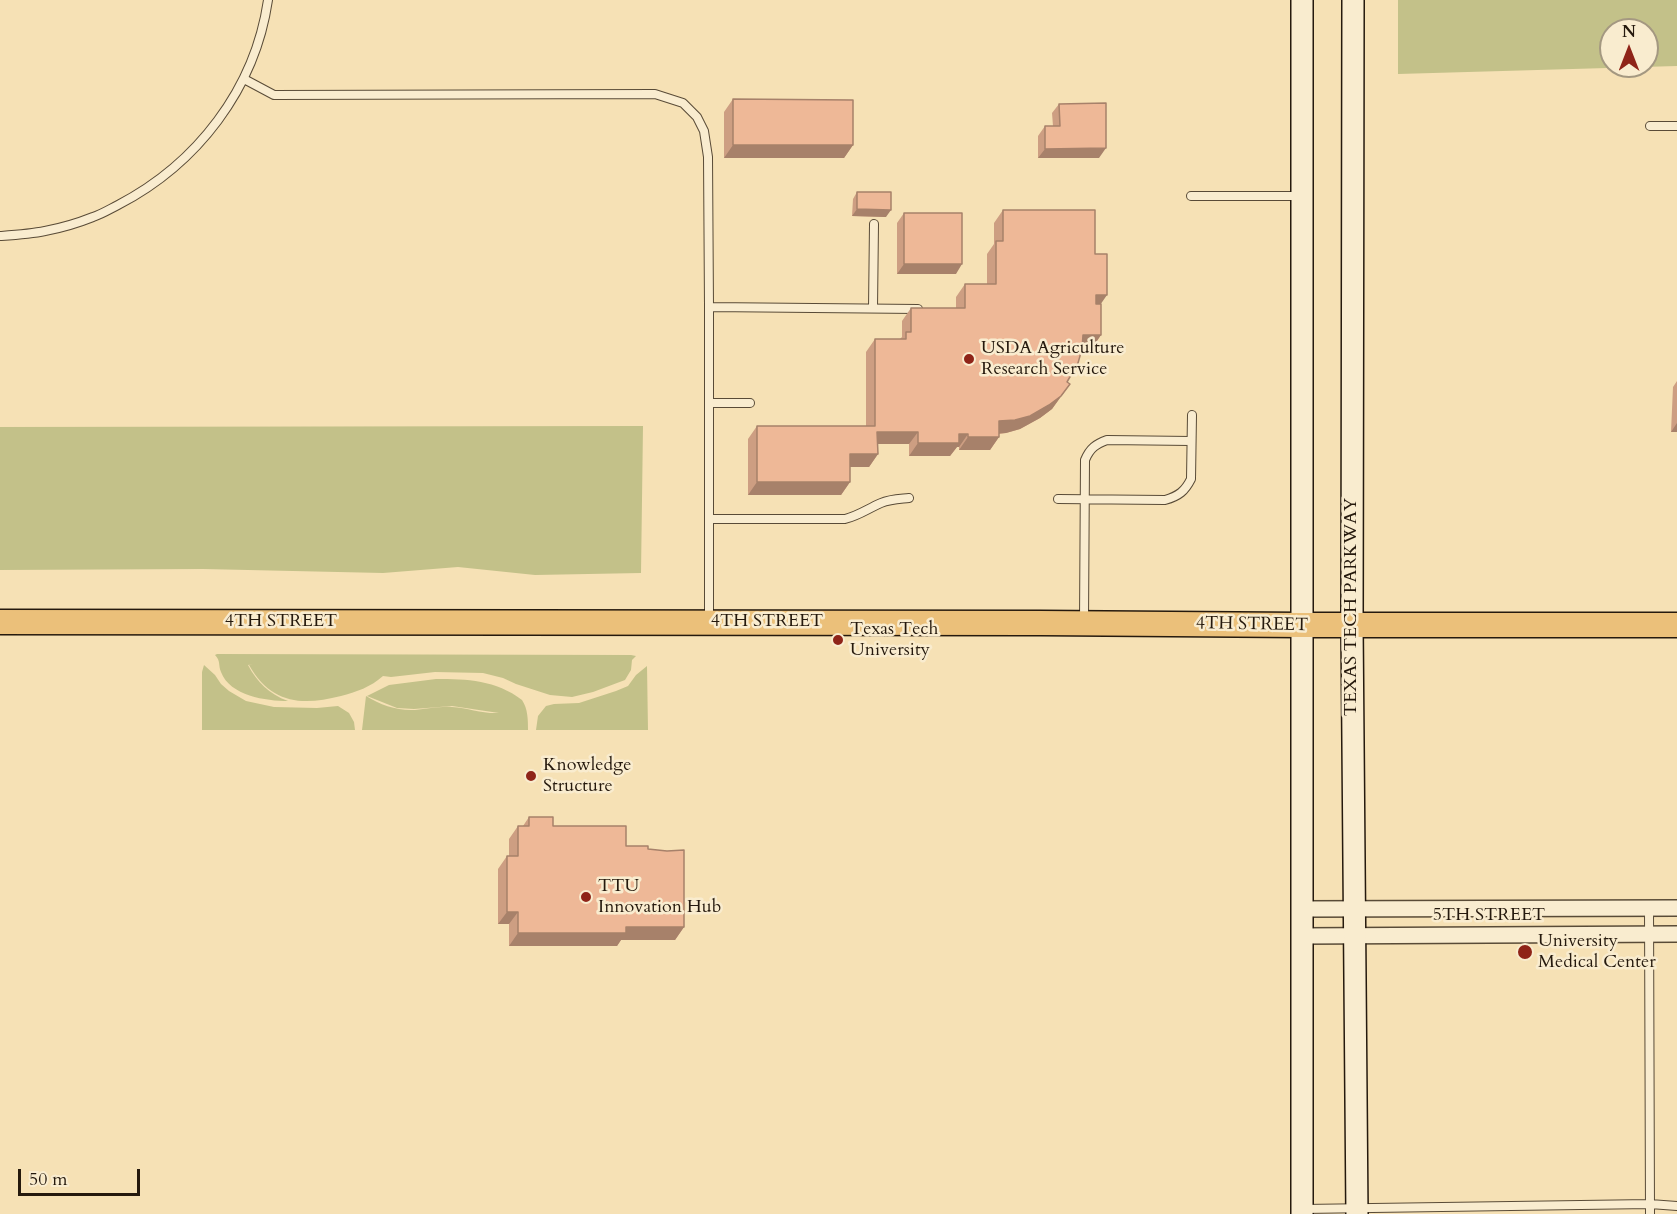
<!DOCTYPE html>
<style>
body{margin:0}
#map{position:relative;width:1677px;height:1214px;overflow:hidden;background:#f6e1b5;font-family:Cardo,serif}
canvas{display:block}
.north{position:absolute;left:1599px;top:18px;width:60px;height:60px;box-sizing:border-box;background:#f9eccf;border:2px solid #a49881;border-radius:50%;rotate:0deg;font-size:16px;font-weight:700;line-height:24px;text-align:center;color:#25190d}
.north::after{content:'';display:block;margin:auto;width:21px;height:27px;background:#8f2418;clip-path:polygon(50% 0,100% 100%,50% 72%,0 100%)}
.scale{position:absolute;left:18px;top:1169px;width:122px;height:27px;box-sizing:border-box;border:3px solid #25190d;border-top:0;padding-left:8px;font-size:18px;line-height:21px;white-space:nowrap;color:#25190d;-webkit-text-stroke:4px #f9eccf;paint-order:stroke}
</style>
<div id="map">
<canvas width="1677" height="1214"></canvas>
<div class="north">N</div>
<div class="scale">50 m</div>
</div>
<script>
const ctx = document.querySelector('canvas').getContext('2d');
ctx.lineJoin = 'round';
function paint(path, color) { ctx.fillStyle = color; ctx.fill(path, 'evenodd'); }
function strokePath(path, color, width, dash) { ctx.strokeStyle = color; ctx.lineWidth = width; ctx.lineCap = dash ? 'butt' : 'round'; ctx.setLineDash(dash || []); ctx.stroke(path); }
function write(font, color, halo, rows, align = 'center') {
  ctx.font = font + ' Cardo,serif'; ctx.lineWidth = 5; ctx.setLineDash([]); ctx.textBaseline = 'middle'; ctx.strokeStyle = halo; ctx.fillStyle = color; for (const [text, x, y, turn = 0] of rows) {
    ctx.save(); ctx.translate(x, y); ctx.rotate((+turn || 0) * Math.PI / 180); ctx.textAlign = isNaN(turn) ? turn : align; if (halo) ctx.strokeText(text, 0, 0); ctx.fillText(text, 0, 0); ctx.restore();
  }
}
paint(new Path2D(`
 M1398 0H1677V66L1398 74ZM1611 30H1647V66H1611Z
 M643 426 641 573 535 575 458 567 383 573 203 569 0 570V427Z
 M217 654 631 655 636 656 632 660 631 670 625 680 593 692 572 697 550 695 516 684 503 678 483 673 435 672 391 677 383 676C371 687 356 692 341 696 302 706 271 704 249 665L253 664 248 665C257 682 269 694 288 701 266 701 230 696 221 672 218 665 221 661 215 655Z
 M204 665 215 675 221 684 229 691 246 701 274 707 317 708 338 706 349 713 354 722 355 730H202V672Z
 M647 666 648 730H536L538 716 546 706 554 704 579 703 616 691 628 686 636 675Z
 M436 679C467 679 496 680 522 700L513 709 522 700C528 709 528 720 528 730H362L366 696C381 705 397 711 415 710 427 709 440 706 452 707 468 708 483 714 499 713L452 706 414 709 397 708 367 696 389 685Z`), '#c3c189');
const service = new Path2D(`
 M244 79 274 95 655 94 683 103 697 117 704 131 708 157 709 307
 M1650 126H1677
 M1191 196H1301
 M0 236C15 235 31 234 45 231 61 228 78 223 93 217 102 214 110 209 118 205 197 164 255 89 268 0
 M873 308 874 224
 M710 403H750
 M1058 499 1165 500C1179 496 1185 491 1191 479L1192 415
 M709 519H845C860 515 867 509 881 503 890 499 899 499 909 498
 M709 620V307L918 309
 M1084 621 1085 460C1090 448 1096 444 1107 440L1191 441
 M1649 908 1650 1214
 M1303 1209 1650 1204 1677 1206`);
const minor = new Path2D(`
 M1302 909 1677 908
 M1302 936 1677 934`);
const secondary = new Path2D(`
 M1353 0 1352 625 1357 1214
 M1302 1214V0`);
const primary = new Path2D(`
 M0 622 1041 623 1301 625H1677`);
strokePath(service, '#594b37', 10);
strokePath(minor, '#594b37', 18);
strokePath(secondary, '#25190d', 24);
strokePath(primary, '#25190d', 27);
strokePath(service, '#f9eccf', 8);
strokePath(minor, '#f9eccf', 15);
strokePath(secondary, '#f9eccf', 21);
strokePath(primary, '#ebc07a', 24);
paint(new Path2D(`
 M733 99 853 145 844 158H724V112Z
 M1059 104 1099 158H1038V136L1045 126H1053L1052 113Z
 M857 192 886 217 852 216 853 199Z
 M1003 210 1095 254 1100 304 1101 335 1092 348H1082L1067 382 1070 384 1052 409 1040 418 1020 429 1006 433 999 434V437L990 450H959V447H957L950 456H909V444H878V454L869 467H850V482L841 495H748V439L757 426H866V352L875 339H900L902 337V321L911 308H956V297L965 284H987V254L994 244V223Z
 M904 213 956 274H897V223Z
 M1677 381V432H1671L1673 387Z
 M529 817 553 826 626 846 648 849 684 927 675 940H621L617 946H509V924H498V869L507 856H509V839L518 826H523Z`), '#cd9e82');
paint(new Path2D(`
 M733 145H853L844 158H724Z
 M1106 148 1099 158H1038L1045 149Z
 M857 209 891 210 886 217 852 216Z
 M904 264H962L956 274H897Z
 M1096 295H1107L1098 308H1087Z
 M1083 335H1101L1092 348H1074Z
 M1070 384 1052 409 1040 418 1020 429 1006 433 990 434 999 421Z
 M1677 423V432H1671Z
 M877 432H918L909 444H868Z
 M959 434H968L959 447H957L950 456H909L918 443Z
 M968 437H999L990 450H959Z
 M850 454H878L869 467H841Z
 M757 482H850L841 495H748Z
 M507 912H518L509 924H498Z
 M626 927H684L675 940H621L617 946H509L518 933Z`), '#a7816a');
const building = new Path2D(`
 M733 99 853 100V145H733Z
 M1106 103V148L1045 149V126H1060L1059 104Z
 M857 192H891V210L857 209Z
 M1003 210H1095V254H1107V295H1096V304H1101V335H1083L1082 349 1078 363 1067 382 1070 384 1061 396 1049 405 1030 416 1015 420 999 421V437H968V434H959V443H918V432H877L878 454H850V482H757V426H875V339H906V332H911V308H965V284H996V241H1003Z
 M904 213H962V264H904Z
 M529 817H553V826H626V846H648V849L667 851 684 850V927H626V933H518V912H507V856H518V826H529Z`);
paint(building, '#eeb897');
strokePath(building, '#a7816a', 1.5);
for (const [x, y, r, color] of [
 [969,359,6,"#8f2418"],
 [838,640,6,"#8f2418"],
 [531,776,6,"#8f2418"],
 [586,897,6,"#8f2418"],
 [1525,952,8,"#8f2418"]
]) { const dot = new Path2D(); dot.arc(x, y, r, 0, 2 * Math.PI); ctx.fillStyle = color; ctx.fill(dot); strokePath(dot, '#f9eccf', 2); }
write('18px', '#25190d', '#f9eccf', [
 ["USDA Agriculture",981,349],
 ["Research Service",981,370],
 ["Texas Tech",850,630],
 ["University",850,651],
 ["Knowledge",543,766],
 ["Structure",543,787],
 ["TTU",598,887],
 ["Innovation Hub",598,908],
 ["University",1538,942],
 ["Medical Center",1538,963]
], 'left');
write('18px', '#25190d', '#f9eccf', [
 ["TEXAS TECH PARKWAY",1352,607,-90],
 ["4TH STREET",281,622],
 ["4TH STREET",767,622],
 ["4TH STREET",1252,625,1],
 ["5TH STREET",1489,916]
]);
</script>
